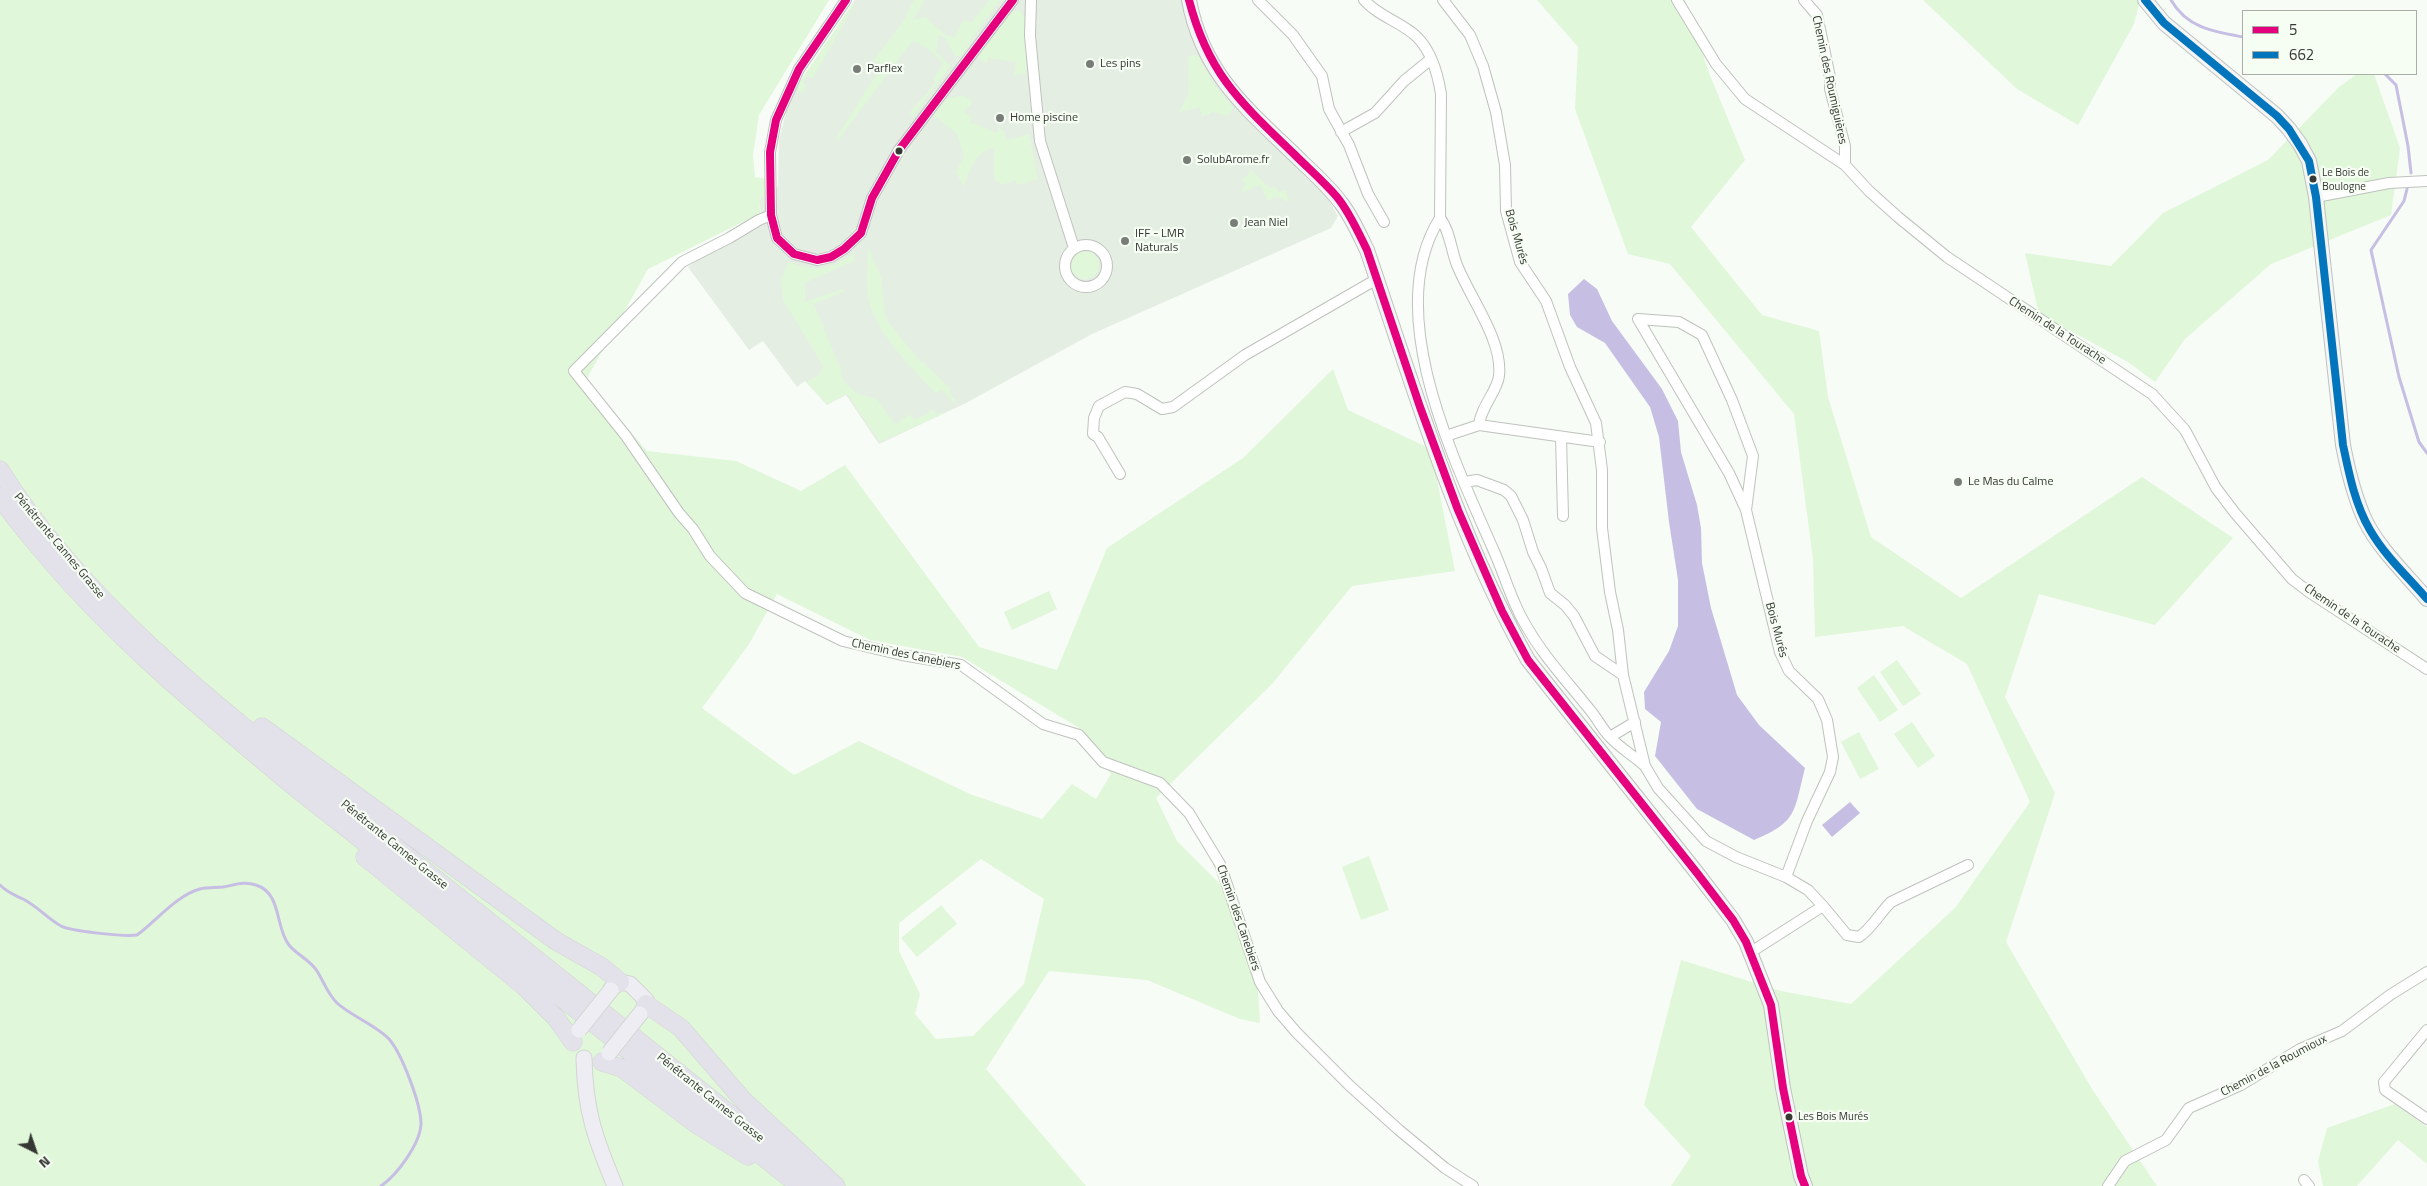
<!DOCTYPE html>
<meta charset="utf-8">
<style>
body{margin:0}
#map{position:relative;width:2427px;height:1186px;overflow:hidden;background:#f7fcf6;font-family:"Titillium Web",sans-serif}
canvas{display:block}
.legend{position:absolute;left:2242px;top:10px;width:175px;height:65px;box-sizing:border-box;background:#f6fef4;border:1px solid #a9afa7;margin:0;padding:6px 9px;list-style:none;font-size:15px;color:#353834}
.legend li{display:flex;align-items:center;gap:10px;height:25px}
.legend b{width:25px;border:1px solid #a9afa7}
.north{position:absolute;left:10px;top:1126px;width:50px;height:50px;-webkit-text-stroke:4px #f6fef4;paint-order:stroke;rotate:139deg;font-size:14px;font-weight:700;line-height:20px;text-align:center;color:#353834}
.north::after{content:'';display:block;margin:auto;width:18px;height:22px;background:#353834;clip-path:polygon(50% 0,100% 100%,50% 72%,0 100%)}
</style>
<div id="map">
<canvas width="2427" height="1186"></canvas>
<ul class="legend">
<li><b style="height:6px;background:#e5007d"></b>5</li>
<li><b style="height:6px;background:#0275bc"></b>662</li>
</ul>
<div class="north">N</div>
</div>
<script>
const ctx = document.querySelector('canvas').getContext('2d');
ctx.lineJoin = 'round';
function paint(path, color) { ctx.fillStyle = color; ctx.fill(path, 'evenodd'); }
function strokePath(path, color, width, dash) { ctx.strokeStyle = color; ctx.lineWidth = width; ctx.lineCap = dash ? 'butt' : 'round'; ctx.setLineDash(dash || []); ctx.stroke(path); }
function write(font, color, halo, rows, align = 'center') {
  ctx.font = font + ' "Titillium Web",sans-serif'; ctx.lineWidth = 4.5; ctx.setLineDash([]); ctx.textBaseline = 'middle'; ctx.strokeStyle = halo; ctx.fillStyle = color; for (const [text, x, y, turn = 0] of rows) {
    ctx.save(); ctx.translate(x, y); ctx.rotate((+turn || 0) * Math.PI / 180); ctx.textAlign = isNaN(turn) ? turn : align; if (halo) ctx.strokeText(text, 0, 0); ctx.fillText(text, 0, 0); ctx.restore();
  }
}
paint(new Path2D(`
 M855 0H1182L1208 71 1233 103 1322 188 1338 216 1331 228 1092 334 966 403 879 444 846 395 827 405 805 381 797 387 763 341 749 350 688 267 761 213 759 202 763 195 771 197 778 186 779 139 788 105 798 85Z`), '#e5eee3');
paint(new Path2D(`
 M0 0H829L759 115 753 155 755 177 769 179 771 198 763 195 759 203 761 213 648 269 586 380 647 451 736 461 801 491 845 465 979 647 1057 670 1107 548 1243 458 1333 369 1348 410 1431 449 1455 571 1352 586 1272 684 1156 798 1177 841 1233 897 1256 955 1260 1023 1240 1019 1147 980 1049 971 986 1069 1086 1186H0ZM777 594 870 640 962 657 1079 728V735L1111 774 1096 799 1072 784 1042 819 970 794 859 741 794 775 702 708 749 644ZM981 859 1044 899 1024 984 973 1036 936 1039 915 1014 920 994 899 951V923Z
 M914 0H925L913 20 925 17 947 36 955 37 963 20 972 22 989 0H1001L982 24 961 56H955L945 38 939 35 936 52 951 66 913 116 908 114 936 82 933 80 943 63C936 56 923 42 912 42L838 140 836 138 882 65 873 61 902 23Z
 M1537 0H1685L1709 73 1745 160 1691 227 1762 315 1819 331 1828 397 1871 537 1961 598 2142 477 2233 538 2155 625 2039 594 2005 697 2055 793 2006 942 2092 1089 2157 1186H1671L1691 1156 1644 1105 1681 960 1781 991 1851 1004 1955 908 2030 802 1967 664 1903 626 1815 637 1813 560 1794 414 1670 264 1628 254 1575 109 1578 47Z
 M1923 0H2140L2134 24 2078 125 2017 89Z
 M852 5 854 6 814 76 812 78 807 76 803 83 807 85 802 94 798 91V85Z
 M1009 11H1020L1028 20 1026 74 1014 76 1016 62 988 58 987 64 977 56Z
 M1198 55 1214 84 1233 107 1229 116 1213 112 1202 117 1200 107 1179 112 1189 93 1188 56Z
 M2357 74H2374L2400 148 2391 215 2271 264 2185 339 2155 382 2128 362 2039 314 2025 253 2111 266 2163 213 2268 160 2339 87Z
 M963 95 973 102 964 112 972 117 970 122 997 133 999 128 1004 131 1006 140 1029 134 1038 179 1017 185 1015 180 1002 185 994 179V147C975 153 970 169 964 187L956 172 964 156 957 134 933 115 945 99Z
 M1251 170 1270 188 1276 187 1279 192 1285 190 1289 202 1276 196 1268 201 1260 185 1241 193 1246 181 1242 183V181Z
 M868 246 881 277 885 315 888 322 921 362 923 361 950 389V394L956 401 954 403 941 389 936 394C913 369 873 331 868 296 866 280 868 262 868 246Z
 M1071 265a14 14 0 1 1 28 0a14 14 0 1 1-28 0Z
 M855 253 854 262 844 265 805 283V302L842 289 845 291 814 304 841 370V376L847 385 858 394 876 398 895 424 910 414 915 420 934 409 935 414 947 412 880 442 847 394 827 404 806 382 818 376 823 366 783 300 781 279 789 262C820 273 828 269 855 253Z
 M1049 591 1057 609 1012 630 1004 612Z
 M1897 660 1921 694 1903 706 1880 672Z
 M1874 675 1898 710 1880 722 1857 688Z
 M1912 722 1935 756 1918 768 1894 734Z
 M1859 732 1879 769 1860 779 1841 742Z
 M1369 856 1389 910 1361 920 1342 867Z
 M941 905 957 924 917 957 901 938Z
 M2395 1104 2427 1127V1164L2398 1140 2357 1186H2323L2318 1161 2327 1128Z`), '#e0f7da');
paint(new Path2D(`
 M1584 279 1597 289 1612 321 1662 389 1678 421 1681 452 1697 505 1701 528 1702 563 1711 608 1737 695 1759 725 1805 768C1794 811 1798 822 1754 840L1697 809 1655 756 1661 722 1645 709 1644 692 1669 651 1678 626V580L1669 522 1659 437 1650 407 1605 343 1577 327 1570 315 1568 294Z
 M1850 802 1860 813 1832 837 1822 825Z`), '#c7bee4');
strokePath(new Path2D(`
 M2171 0C2187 28 2214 32 2243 37
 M2385 74 2396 85 2408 146 2411 173
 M2407 189 2404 201 2371 250 2399 377 2419 442 2427 453
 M0 885C8 893 13 894 23 899 37 906 47 918 61 926 70 931 125 937 137 935 156 921 177 895 200 889 208 887 216 888 223 887 235 885 244 881 256 885 282 893 275 928 289 945 297 955 310 960 317 971 324 982 327 993 337 1003 351 1016 376 1025 389 1039 402 1054 421 1104 421 1124 420 1144 397 1175 381 1186`), '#c7bee4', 3);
const street = new Path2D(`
 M846 0 799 69 776 120 770 152 771 215 777 238 794 254 817 260 831 257 844 249 861 233 872 198 899 150 1013 0
 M1031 0 1030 36 1040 141 1074 248
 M1258 0 1293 35 1322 76 1329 109 1349 145 1368 194 1384 222
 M1364 0C1379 17 1402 22 1417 37 1431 51 1438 75 1441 94L1440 218C1450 231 1451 250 1457 265 1470 298 1503 340 1499 376 1497 392 1481 406 1479 425
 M1443 0 1470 35 1483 66 1496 112 1505 165 1506 211 1520 262 1546 301 1570 367 1596 423 1602 470V528L1610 592 1618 630 1623 675 1645 766 1658 788 1706 841 1736 857 1786 877
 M1677 0 1716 64 1745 99 1845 165 1869 191 1898 217 1947 257 2152 394 2185 430 2216 488 2235 513 2292 579 2309 592 2427 669
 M1804 0 1817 15 1830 77V89L1845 146V165
 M1341 132 1375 113 1404 81 1431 59
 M2316 197 2389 183 2427 181
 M771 215 759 220 729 238 682 262 574 371 626 436 679 513 693 529 710 556 745 593 843 641 902 655 961 665 1043 724 1079 735 1103 762 1160 783 1189 813 1220 864 1260 982 1278 1011 1296 1032 1350 1086 1399 1130 1445 1168 1473 1186
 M1440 218C1381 311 1454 460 1493 549 1504 573 1511 600 1524 622 1542 655 1567 681 1590 710 1597 718 1602 729 1610 737 1620 748 1634 756 1645 766
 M1065 266a21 21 0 1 1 42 0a21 21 0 1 1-42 0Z
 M1638 319 1679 322 1702 335 1732 400 1753 456 1746 510 1780 652 1789 671 1818 699 1827 720 1833 757 1830 772 1807 821 1786 877 1808 890 1823 906 1751 952
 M1638 319 1729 473 1746 510
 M1446 436 1479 425 1600 442
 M1561 437 1563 516
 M1120 474 1098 437 1093 434 1094 418 1099 406 1125 392 1137 394 1162 409 1173 407 1245 355 1377 279
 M1464 482 1477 480 1504 490 1511 496 1523 520 1533 552 1541 568 1550 593 1565 605 1574 616 1595 656 1623 675
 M1610 737 1635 722
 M1823 906 1847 935 1859 937C1872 928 1879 914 1891 902L1968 865
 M2427 1030 2384 1082 2385 1090 2427 1119
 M2304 1180 2309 1186
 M2108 1186 2125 1161 2166 1140 2189 1108 2241 1085 2300 1049 2342 1031 2390 995 2427 972`);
const secondary = new Path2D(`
 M1189 0C1203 76 1250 111 1302 162 1316 175 1330 188 1341 203 1352 217 1359 234 1367 250 1414 388 1456 532 1528 660L1697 873 1733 920 1746 942 1771 1005 1783 1088 1801 1176 1805 1186
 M2145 0 2164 23 2277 116 2289 129 2300 144 2309 161 2316 197 2343 445C2348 471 2354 496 2365 520 2379 549 2406 574 2427 599`);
const primary = new Path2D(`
 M611 989 620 982 630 984 646 1000V1004L641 1013
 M584 1058C585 1111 595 1138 615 1186`);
const highway = new Path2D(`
 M0 470C93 619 247 729 383 837 529 953 675 1069 820 1186
 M0 497C12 515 26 531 40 548 113 637 203 710 291 784L800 1186
 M262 727 556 941 602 967 620 982
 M365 857 525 987 556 1018 573 1042
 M646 1004 681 1028 743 1100 836 1186
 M602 1062 622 1068 696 1124 748 1156`);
strokePath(street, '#bfc2be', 12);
strokePath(secondary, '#bfc2be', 16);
strokePath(primary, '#d3d6d3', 17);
strokePath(highway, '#d3d6d3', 19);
strokePath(street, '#fefffe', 10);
strokePath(secondary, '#f5f5f8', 14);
strokePath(primary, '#eeedf3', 15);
strokePath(highway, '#e3e2ea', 18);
const primaryBridge = new Path2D(`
 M579 1030 611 990
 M609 1053 640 1014`);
strokePath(primaryBridge, '#d3d6d3', 17, []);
strokePath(primaryBridge, '#eeedf3', 15);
strokePath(new Path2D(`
 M846 0 799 69 776 120 770 152 771 215 777 238 794 254 817 260 831 257 844 249 861 233 872 198 899 150 1013 0
 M1189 0C1208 74 1241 103 1294 154 1308 168 1324 182 1337 197 1350 213 1358 232 1367 250L1420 407 1458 510 1502 611 1528 660 1697 873 1733 920 1746 942 1771 1005 1783 1088 1801 1176 1805 1186`), '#e5007d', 8);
strokePath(new Path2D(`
 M2145 0 2164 23 2277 116 2289 129 2309 161 2316 197 2343 445C2349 474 2355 504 2370 530 2385 556 2408 577 2427 599`), '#0275bc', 8);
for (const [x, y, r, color] of [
 [1090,64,5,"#797d78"],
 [857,69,5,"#797d78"],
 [1000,118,5,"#797d78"],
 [899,151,4.5,"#353834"],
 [1187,160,5,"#797d78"],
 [2313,179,4.5,"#353834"],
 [1234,223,5,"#797d78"],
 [1125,241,5,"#797d78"],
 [1958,482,5,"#797d78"],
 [1789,1117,4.5,"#353834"]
]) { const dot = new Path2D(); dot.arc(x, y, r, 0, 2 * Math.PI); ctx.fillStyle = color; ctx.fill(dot); strokePath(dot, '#f6fef4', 2); }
write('11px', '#353834', '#f6fef4', [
 ["Le Bois de",2322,173],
 ["Boulogne",2322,187],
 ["Les Bois Murés",1798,1117]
], 'left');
write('12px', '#353834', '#f6fef4', [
 ["Les pins",1100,64],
 ["Parflex",867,69],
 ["Home piscine",1010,118],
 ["SolubArome.fr",1197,160],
 ["Jean Niel",1244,223],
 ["IFF - LMR",1135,234],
 ["Naturals",1135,248],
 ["Le Mas du Calme",1968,482]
], 'left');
write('12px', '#353834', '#f6fef4', [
 ["Chemin des Roumiguières",1829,80,78],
 ["Bois Murés",1516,237,74],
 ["Chemin de la Tourache",2057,331,33],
 ["Pénétrante Cannes Grasse",59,546,50],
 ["Chemin de la Tourache",2352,619,34],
 ["Bois Murés",1776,630,75],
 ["Chemin des Canebiers",906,655,12],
 ["Pénétrante Cannes Grasse",394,845,39],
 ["Chemin des Canebiers",1238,918,71],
 ["Chemin de la Roumioux",2274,1066,-28],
 ["Pénétrante Cannes Grasse",710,1098,39]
]);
</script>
